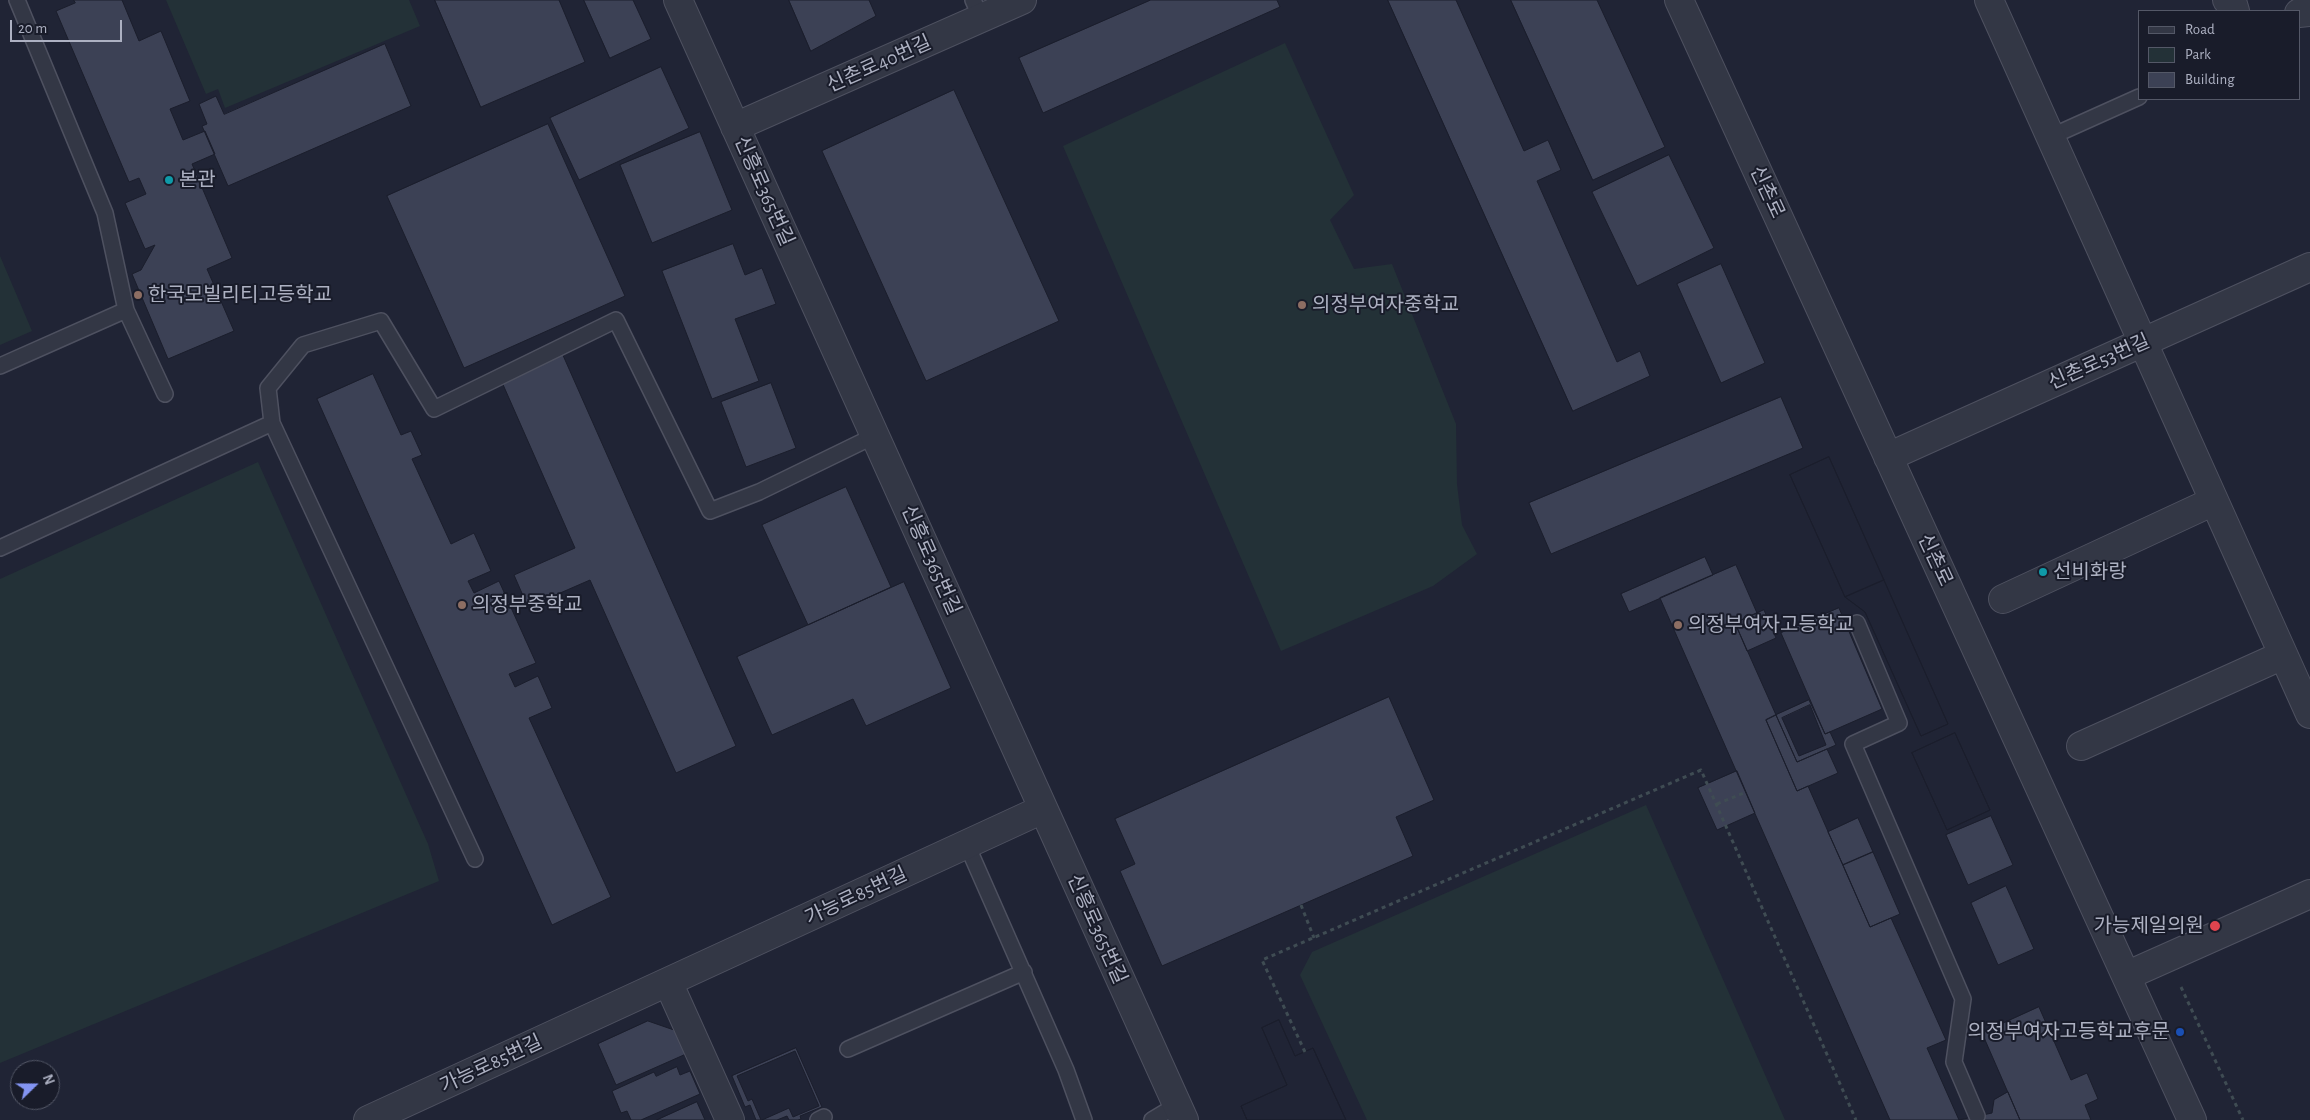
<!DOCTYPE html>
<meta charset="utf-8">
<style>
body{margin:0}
#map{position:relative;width:2310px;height:1120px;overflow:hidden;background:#202435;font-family:"Alegreya Sans",sans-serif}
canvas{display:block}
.legend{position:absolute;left:2138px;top:10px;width:162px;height:90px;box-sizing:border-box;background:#191c2a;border:1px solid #545867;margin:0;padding:6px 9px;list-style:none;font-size:15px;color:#adb1c2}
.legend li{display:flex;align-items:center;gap:10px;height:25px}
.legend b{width:25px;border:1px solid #545867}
.north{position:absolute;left:10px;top:1060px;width:50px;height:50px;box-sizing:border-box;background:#191c2a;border:1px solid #545867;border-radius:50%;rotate:68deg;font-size:14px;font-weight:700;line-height:20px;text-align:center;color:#adb1c2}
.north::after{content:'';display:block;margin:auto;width:18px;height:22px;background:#8394f2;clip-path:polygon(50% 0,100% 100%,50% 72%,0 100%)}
.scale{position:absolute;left:10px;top:20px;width:112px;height:22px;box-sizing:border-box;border:2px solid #adb1c2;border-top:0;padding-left:6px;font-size:15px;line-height:18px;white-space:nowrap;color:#adb1c2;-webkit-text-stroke:4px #191c2a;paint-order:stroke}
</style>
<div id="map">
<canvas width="2310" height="1120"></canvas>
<ul class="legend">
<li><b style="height:6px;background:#333745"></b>Road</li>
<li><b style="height:14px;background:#233137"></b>Park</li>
<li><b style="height:14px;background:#3c4155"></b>Building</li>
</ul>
<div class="north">N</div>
<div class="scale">20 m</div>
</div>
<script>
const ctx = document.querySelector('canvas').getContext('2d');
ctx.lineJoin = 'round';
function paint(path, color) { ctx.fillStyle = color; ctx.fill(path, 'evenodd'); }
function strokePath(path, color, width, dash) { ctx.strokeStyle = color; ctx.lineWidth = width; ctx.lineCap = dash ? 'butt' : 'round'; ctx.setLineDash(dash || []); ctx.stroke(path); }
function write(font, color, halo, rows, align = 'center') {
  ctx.font = font + ' "Alegreya Sans","Noto Sans KR",sans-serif'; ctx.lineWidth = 4; ctx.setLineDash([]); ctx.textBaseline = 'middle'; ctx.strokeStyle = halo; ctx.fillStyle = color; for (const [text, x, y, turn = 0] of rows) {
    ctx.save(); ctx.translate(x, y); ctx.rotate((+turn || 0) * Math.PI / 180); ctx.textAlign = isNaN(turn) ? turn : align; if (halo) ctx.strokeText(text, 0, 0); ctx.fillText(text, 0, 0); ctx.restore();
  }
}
paint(new Path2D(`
 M166 0H409L420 26 225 108 218 89 206 94Z
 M1285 43 1354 195 1330 220 1354 269 1392 264 1456 424 1457 484 1462 525 1477 554 1433 586 1281 651 1063 146Z
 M0 256 32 331 0 345Z
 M258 462 428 844 439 881 0 1063V579Z
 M1646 805 1785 1120H1367L1300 975 1312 952Z`), '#233137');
const building = new Path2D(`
 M74 0H122L139 41 161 31 190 101 170 109 183 140 205 131 215 154 192 164 232 258 207 269 234 331 168 359 132 274 141 270 155 245 145 249 125 203 146 194 139 178 129 182 56 11 75 3Z
 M435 0H559L585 62 481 107Z
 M584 0H633L651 39 610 58Z
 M789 0H869L876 16 811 51Z
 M1151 0H1277L1280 7 1043 113 1019 58Z
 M1388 0H1456L1524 151 1548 140 1561 170 1537 181 1617 362 1640 351 1650 376 1573 411Z
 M1511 0H1597L1665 147 1593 180Z
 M385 44 411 106 228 186 202 126 207 124 199 104 216 96 224 114Z
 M661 67 689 128 579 180 550 118Z
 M954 90 1059 321 926 381 822 151Z
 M548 124 625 296 464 368 387 196Z
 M700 132 732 210 652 243 620 165Z
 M1669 155 1714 248 1637 286 1592 192Z
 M733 244 745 275 762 268 776 304 735 319 759 381 712 399 662 271Z
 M1721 264 1765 363 1721 383 1677 284Z
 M562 353 736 746 676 773 590 580 528 607 514 575 575 548 501 380Z
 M373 374 401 435 411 431 422 455 412 459 451 544 474 533 491 571 468 581 474 593 499 581 536 663 509 674 515 687 538 676 552 708 529 718 611 897 552 925 317 399Z
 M771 383 796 448 746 467 721 402Z
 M1781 397 1803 448 1551 554 1529 503Z
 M1829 457 1948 724 1921 736 1865 612 1845 597 1790 475Z
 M1829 457 1884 580 1845 597 1790 475Z
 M846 487 891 587 808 625 762 525Z
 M1705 557 1713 575 1629 612 1621 594Z
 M1736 565 1757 613 1735 623 1776 715 1766 720 1797 791 1808 786 1870 927 1891 918 1946 1040 1927 1048 1959 1120H1890L1660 598Z
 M1884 580 1948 724 1921 736 1865 612 1845 597Z
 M904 582 951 688 866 726 853 699 772 735 737 657Z
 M1839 608 1882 709 1825 734 1781 633Z
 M1764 610 1776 638 1747 651 1735 623Z
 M1389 697 1434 800 1396 817 1413 856 1162 966 1120 871 1135 864 1115 819Z
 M1809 700 1825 734 1830 732 1836 745 1797 762 1776 715Z
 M1810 705 1826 745 1799 756 1782 718Z
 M1776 715 1797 762 1827 749 1838 773 1797 791 1766 720Z
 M1955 733 1990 810 1947 830 1912 753Z
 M1955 733 1990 810 1947 830 1912 753Z
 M1737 771 1755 813 1717 830 1698 788Z
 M1991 816 2013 865 1968 885 1946 835Z
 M1858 818 1873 852 1843 865 1828 832Z
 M1873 852 1900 914 1870 927 1843 865Z
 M2006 886 2034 949 1998 965 1971 903Z
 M2039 1007 2071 1080 2087 1073 2098 1099 2085 1105 2091 1120H2020L1982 1033Z
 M1279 1020 1295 1056 1313 1048 1346 1120H1247L1241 1106 1287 1085 1262 1028Z
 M1279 1020 1295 1056 1313 1048 1346 1120H1247L1241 1106 1287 1085 1262 1028Z
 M648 1021 674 1030 686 1054 616 1085 598 1044Z
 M796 1048 822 1107 800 1116 801 1119 798 1120H789L787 1116 777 1120H762L789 1108 793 1117 819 1106 795 1051 737 1076 748 1101 752 1099 761 1120H756L750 1105 745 1107 732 1076Z
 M677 1067 680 1075 690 1071 700 1094 641 1120H631L627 1111 621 1113 612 1091 654 1072 656 1076Z
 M2008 1092 2020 1120H1959L1992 1113 1994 1100Z
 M697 1102 705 1120H657Z`);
paint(building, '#3c4155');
strokePath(building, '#1b1e2c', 1);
const lane = new Path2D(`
 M17 0 105 213 126 310 165 394
 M973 0 981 18
 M2050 137 2139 97
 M0 366 126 310
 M0 548 272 423
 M1857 623 1899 723 1853 744 1963 999 1954 1062 1977 1116
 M967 845 1066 1070 1084 1120
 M475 859 272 423 268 388 303 345 381 321 434 409 616 320 710 511 759 492 874 436
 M848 1049 1024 972
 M818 1120 824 1117
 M1152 1120 1177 1105`);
const street = new Path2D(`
 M678 0 1184 1120
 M1679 0 2192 1120
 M1989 0 2310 714
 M2227 0 2232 1 2235 11
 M2299 13 2310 12
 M735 127 1022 0
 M1888 457 2310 267
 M2003 599 2214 501
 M2081 746 2283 655
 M2126 976 2310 894
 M668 982 730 1120
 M368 1120 1043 809`);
strokePath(lane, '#4e5160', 18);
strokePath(street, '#4e5160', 30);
strokePath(new Path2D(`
 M1717 804 1746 792
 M1301 905 1314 938
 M2181 987 2243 1120
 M1305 1052 1262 960 1701 770 1856 1120`), '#3f4c53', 3, [4, 4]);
strokePath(lane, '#333745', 15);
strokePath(street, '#333745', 28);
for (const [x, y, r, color] of [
 [169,180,5,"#0f9aa8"],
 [138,295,5,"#8d6e63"],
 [1302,305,5,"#8d6e63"],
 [2043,572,5,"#0f9aa8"],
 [462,605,5,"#8d6e63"],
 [1678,625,5,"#8d6e63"],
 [2215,926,6,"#e0444e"],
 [2180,1032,5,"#1a4fb4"]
]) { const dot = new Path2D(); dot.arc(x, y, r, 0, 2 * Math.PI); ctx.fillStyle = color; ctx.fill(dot); strokePath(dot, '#191c2a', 2); }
write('20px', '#adb1c2', '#191c2a', [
 ["신촌로40번길",879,64,-24],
 ["신흥로365번길",764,191,66],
 ["신촌로",1767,192,65],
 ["신촌로53번길",2099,362,-24],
 ["신흥로365번길",931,560,66],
 ["신촌로",1935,560,65],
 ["가능로85번길",856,896,-25],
 ["신흥로365번길",1097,929,66],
 ["가능로85번길",491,1064,-25]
]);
write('20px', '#adb1c2', '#191c2a', [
 ["본관",179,180],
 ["한국모빌리티고등학교",148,295],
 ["의정부여자중학교",1312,305],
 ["선비화랑",2053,572],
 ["의정부중학교",472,605],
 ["의정부여자고등학교",1688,625],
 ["가능제일의원",2204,926,"right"],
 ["의정부여자고등학교후문",2170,1032,"right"]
], 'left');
</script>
